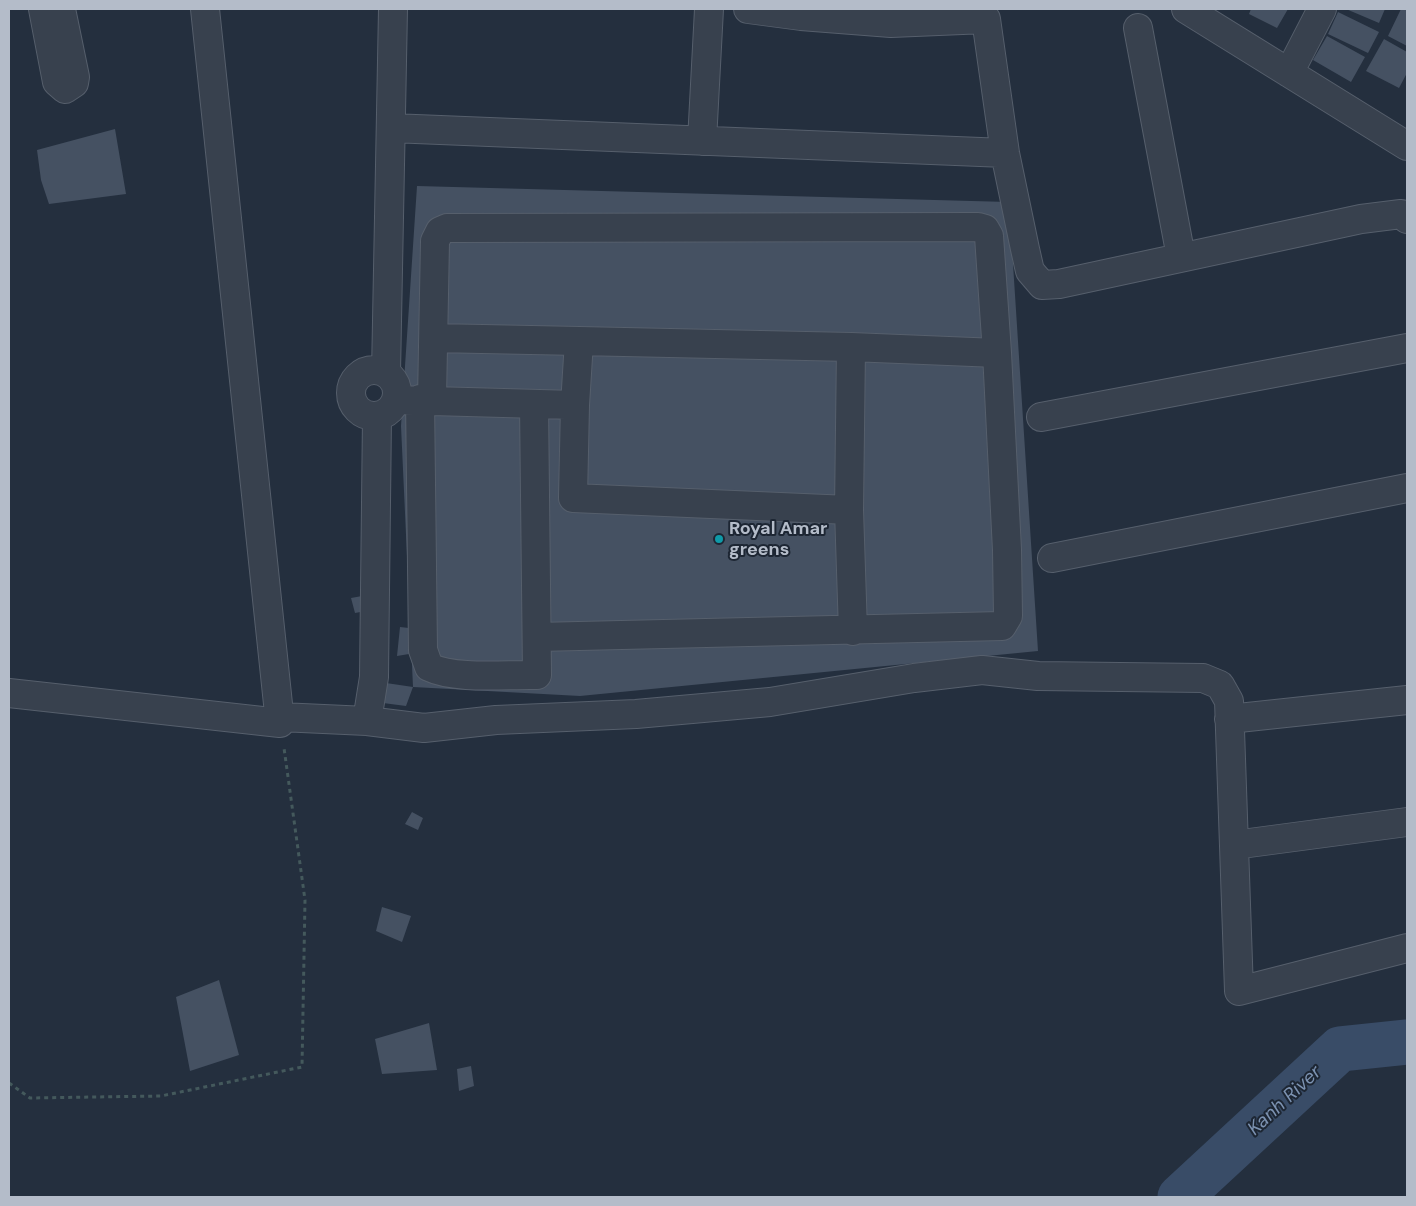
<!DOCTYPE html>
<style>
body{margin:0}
#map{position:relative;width:1416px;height:1206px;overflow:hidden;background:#242f3e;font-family:"DM Sans",sans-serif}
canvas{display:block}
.frame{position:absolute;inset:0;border:10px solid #b4bcc9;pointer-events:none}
</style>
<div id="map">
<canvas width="1416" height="1206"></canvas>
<div class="frame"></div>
</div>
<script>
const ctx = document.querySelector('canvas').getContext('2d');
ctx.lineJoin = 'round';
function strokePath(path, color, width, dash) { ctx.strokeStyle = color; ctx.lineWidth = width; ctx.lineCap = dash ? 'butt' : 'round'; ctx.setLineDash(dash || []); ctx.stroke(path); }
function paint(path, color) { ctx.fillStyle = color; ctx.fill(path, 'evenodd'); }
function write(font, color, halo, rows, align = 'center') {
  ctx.font = font + ' "DM Sans",sans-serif'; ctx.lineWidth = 4; ctx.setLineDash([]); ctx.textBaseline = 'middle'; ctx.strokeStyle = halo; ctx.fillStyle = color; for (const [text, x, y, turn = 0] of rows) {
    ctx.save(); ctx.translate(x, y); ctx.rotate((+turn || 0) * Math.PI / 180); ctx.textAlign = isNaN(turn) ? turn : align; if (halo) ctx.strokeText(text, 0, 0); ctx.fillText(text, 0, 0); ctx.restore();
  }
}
strokePath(new Path2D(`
 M1180 1197 1340 1049 1407 1042`), '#394c67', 45);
paint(new Path2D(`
 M1251 9H1288L1277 28 1249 14Z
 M1346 9H1385L1379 23Z
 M1401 9H1407V46L1388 36Z
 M1338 12 1379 32 1368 53 1328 34Z
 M1327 36 1365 57 1351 82 1313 60Z
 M1384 39 1407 52V73L1399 88 1366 71Z
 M115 129 126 194 49 204 41 180 37 150Z
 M417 186 1009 202 1038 651 580 696 413 687 401 426Z
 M362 596 366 611 355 613 351 598Z
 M400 627 409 628V654L397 656Z
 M386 683 413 687 406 706 383 703Z
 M412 812 423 818 418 830 405 824Z
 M382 907 411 916 402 942 376 931Z
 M219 980 239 1055 190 1071 176 997Z
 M429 1023 437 1070 382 1074 375 1039Z
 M471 1066 474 1086 459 1091 457 1069Z`), '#455162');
const street = new Path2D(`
 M43 9 57 82 65 89 74 83 75 77 61 9
 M748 9 801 16 891 23 986 19 1005 153 1025 249 1030 271 1042 285 1059 284 1361 219 1401 214 1407 219
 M1186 9 1407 146
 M1138 28 1181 257
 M1289 73 1322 9
 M391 128 1005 153
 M702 141 709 9
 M434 338 579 341
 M351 393a23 23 0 1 1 46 0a23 23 0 1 1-46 0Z
 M386 373 393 9
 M420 399 423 650 429 667C456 680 507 674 537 675L534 404
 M432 399 435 241 440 231 447 228 978 227 985 229 989 236 997 353 851 347
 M396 400 575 405 573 498 849 510 851 347 579 341 575 405
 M1041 417 1407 348
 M849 510 853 631
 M1052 558 1407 488
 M537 637 1002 626 1008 616 1007 550 997 353
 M9 693 280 723 205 9
 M280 717 367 721 374 677 377 416
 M1229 719 1407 700
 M367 721 424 728 496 720 636 714 770 702 914 678 982 670 1038 676 1203 678 1220 685 1229 701 1239 991 1407 948
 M1234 845 1407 822`);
strokePath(street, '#565f6c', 30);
strokePath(new Path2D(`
 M9 1083 30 1098 161 1096 302 1067 305 900 284 748`), '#44595c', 3, [4, 4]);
strokePath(street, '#38414e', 28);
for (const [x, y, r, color] of [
 [719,539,5,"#0f9aa8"]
]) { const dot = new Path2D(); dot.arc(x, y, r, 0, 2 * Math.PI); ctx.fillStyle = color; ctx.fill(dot); strokePath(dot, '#1d2633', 2); }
write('bold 18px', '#b4bcc9', '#1d2633', [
 ["Royal Amar",729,529],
 ["greens",729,550]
], 'left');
write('italic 19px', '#7c92b1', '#1d2633', [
 ["Kanh River",1285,1101,-43]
]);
</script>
